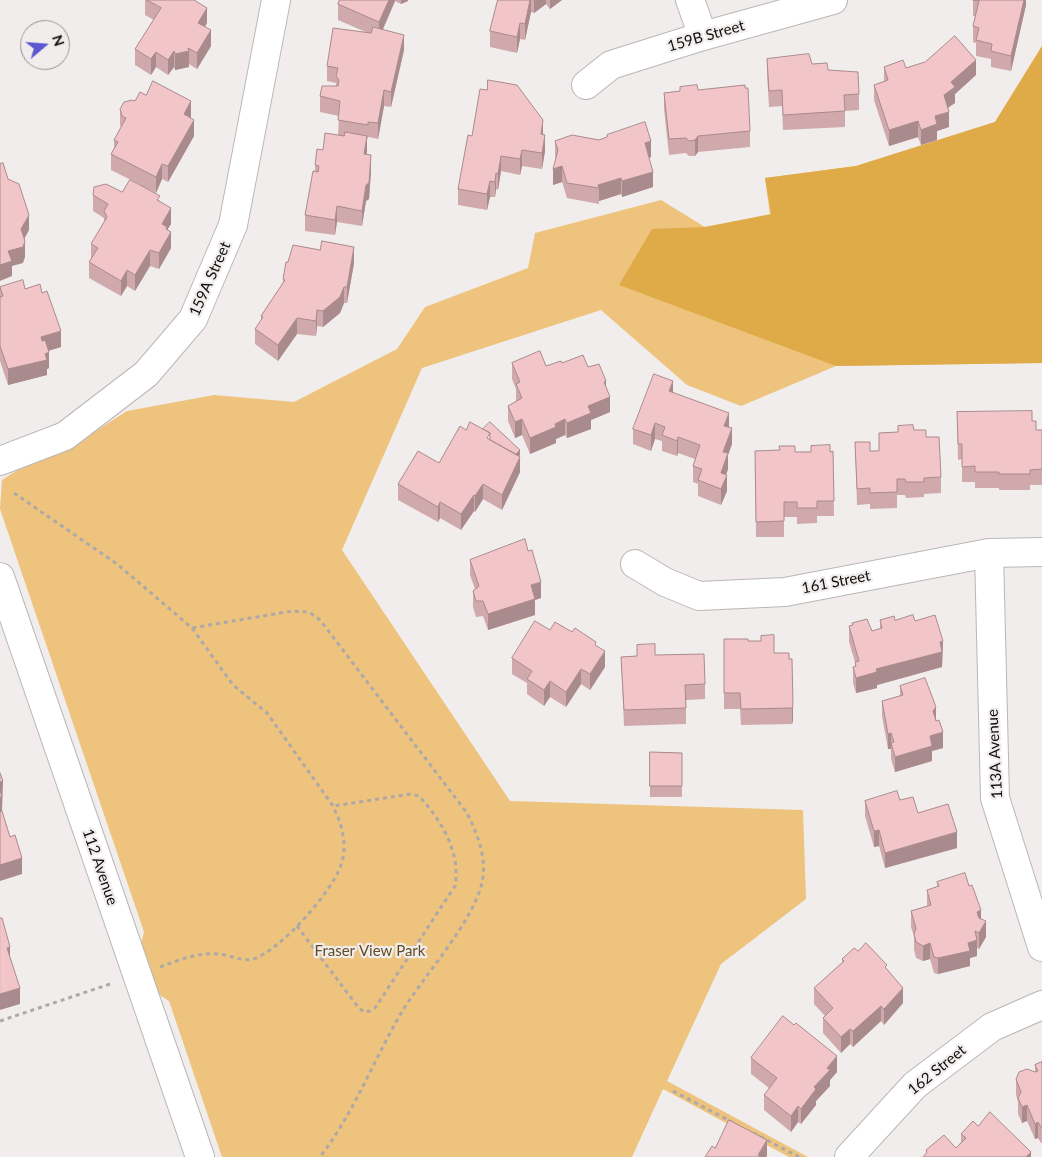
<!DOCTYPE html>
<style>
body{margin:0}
#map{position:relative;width:1042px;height:1157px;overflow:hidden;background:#f1edec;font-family:Lato,sans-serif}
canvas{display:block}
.north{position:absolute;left:20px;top:20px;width:50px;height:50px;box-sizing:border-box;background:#f1edec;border:1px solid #979393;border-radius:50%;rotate:72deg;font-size:14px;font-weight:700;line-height:20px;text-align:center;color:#0f0d0d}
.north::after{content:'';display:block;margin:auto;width:18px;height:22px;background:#5c57d0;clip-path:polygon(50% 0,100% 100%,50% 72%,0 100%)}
</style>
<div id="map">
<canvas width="1042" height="1157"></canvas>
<div class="north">N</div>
</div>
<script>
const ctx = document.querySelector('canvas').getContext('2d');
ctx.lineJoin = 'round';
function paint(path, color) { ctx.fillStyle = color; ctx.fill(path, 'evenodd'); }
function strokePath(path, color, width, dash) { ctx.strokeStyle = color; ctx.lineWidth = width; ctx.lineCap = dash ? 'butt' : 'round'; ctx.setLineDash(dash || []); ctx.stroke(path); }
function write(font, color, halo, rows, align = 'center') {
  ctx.font = font + ' Lato,sans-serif'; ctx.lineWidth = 4.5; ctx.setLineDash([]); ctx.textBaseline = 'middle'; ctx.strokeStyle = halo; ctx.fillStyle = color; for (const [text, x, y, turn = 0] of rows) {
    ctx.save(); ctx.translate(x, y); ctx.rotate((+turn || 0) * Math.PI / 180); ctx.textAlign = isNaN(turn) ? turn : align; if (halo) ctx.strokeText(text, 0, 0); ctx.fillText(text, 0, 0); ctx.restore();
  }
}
paint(new Path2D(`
 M1042 46V363L836 366 741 406 687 385 601 310 422 368 342 550 510 801 803 810 806 899 721 964 667 1081 808 1157H789L663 1089 632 1157H222L169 1001 158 994 140 947 144 932 142 926 0 509 2 480 16 471 69 448 127 411 214 395 294 402 397 349 425 307 528 268 535 233 661 200 705 227 770 215 765 178 856 166 995 122Z`), '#edc37d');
paint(new Path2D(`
 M1042 46V363L836 366 619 285 652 229 705 227 771 214 765 178 856 166 995 122Z`), '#dfab49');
const street = new Path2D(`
 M690 0 703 36
 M586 85 611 65 703 36 833 0
 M0 461 65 436 146 374 193 319 233 225 276 0
 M989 553 995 798 1042 947
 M635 564 665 582 699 596 785 592 989 553 1042 552
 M849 1157 915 1085 992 1027 1042 1005`);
const secondary = new Path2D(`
 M0 577 200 1157`);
strokePath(street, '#bab7b6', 30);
strokePath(secondary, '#bab7b6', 30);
strokePath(new Path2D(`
 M14 493 117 564 192 628 292 611 309 612 320 620 467 813C479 837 489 863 480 890 466 931 423 976 400 1015 373 1062 353 1114 320 1157
 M297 926 358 1007 364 1012 370 1011 375 1008 455 886C461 852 441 820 419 796L411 794 333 806
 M160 967C179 960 198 952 219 954 231 955 241 962 253 959 280 951 332 892 341 865 348 846 342 824 333 806L267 713 233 685 192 628
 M0 1021 113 983
 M673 1091 732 1122
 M753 1133 799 1157`), '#aca9a8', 3, [4, 4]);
strokePath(street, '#fff', 28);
strokePath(secondary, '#fff', 28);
paint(new Path2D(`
 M145 0H195L207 23 205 27 211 46 197 69 189 64V67L175 70 174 67 168 75 156 67 151 75 135 65V49L154 20 145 15Z
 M339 0H408V1L401 4 395 1 383 29 404 50 391 107 384 106 378 139 368 137 367 140V154L371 171 369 199 366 201 362 226 337 222 335 235 305 231V215L315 171V165L323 150 338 135 339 116 320 112V96L336 86V83L327 81V66L368 33 338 20V4Z
 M498 0H562L550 9 546 4 534 13 531 12 525 40 520 39 517 53 490 47V31Z
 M973 0H1026V5L1011 71 991 67V59L976 56V43L973 42V26L975 16H973Z
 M767 59 812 64 828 70 859 94V110L845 111V127L783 130 782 106 769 107 767 74Z
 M884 67 906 68 976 75 955 94V103L948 108 949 127 937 131V140L921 145 918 137 889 146 874 100V85L884 81Z
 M680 87 698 90 750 131V147L698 152 695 156H689L686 153 669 155 664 109V93L680 91Z
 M135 101 191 117 190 118 194 136 168 182 162 179 156 193 144 187 160 201 171 224 167 230 171 248 159 269 150 266 135 291 127 286 121 296 89 278V262L91 259V244L104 222V218L93 211V195L122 192 141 185 111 170V154L114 148V140L121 127 120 125V109Z
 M543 134 545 151 542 169 522 166 520 175 501 171 498 190 496 189 495 197H490L487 210 458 205V189L472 136Z
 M607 135 651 157 649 158 653 187 622 197 621 194 599 201V204L567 198 562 182 553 185 556 159 555 156V141L599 140 607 137Z
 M288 262 354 263 347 303H344L340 313 323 327 317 326 316 336 297 334 278 361 255 344V329L261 321V316L283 283V279Z
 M0 287 25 289 61 347 48 351 49 368 47 369V375L8 385 0 361Z
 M512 363 546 366 562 363 588 367 606 389 610 412 591 420V429L567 438 565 435 556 439V443L530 454 522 435 515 438 508 421V406L516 401V389L512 379Z
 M673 392 729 427 732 444 728 455V469L726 475 727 491 721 505 698 496V484L693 482V466L695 459 678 453 677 456 662 451V441L655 439 651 451 633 444V429Z
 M957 412 1032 421 1036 430H1042V485H1030V490H999V488H975V482H962V459L958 460Z
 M914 430 926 437 941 477V493L924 494V497L906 498 905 495H897V508L870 509V504L857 505 855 442 870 451H879V433L898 432Z
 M755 451 795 452 833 451 834 516H817V523L797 524V517H784V537H756Z
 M520 455 519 456 520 472 502 510 483 499 475 512 474 511 461 530 440 518 438 522 398 500V484L439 463Z
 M470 560 541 598 535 600V615L488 630 483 616 476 617 473 607V591L475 589 470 575Z
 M880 620 915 621 943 641 942 667 877 685V688L856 693 853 683V667H855V662L849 642V626H852V623L872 631 880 629Z
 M550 630 596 646 605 667 590 690 581 684 566 707 550 697 544 706 527 694V683L512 674V658Z
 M724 639 748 641 774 653H789L793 721 792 724 741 725 740 709H724Z
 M637 645 705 684V699L686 700V724L624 726 621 657 637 656Z
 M900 686 936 707V721L943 748 932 751V761L895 772 891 759V749H888L882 716V701L900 696Z
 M650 752 682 753V797H650Z
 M900 800 918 813 957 848 885 868 879 846 874 847 865 816V801Z
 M937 882 969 886 981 918 986 937 979 949 977 948V956L970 958V966L938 974 934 973 930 959 923 961 916 958 914 949V936L911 927V911L927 906V890L937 887Z
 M858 951 887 969 903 1003 884 1025 881 1021 853 1047 850 1044 841 1053 823 1033V1018L825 1016 814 1004V988L842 963V959Z
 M751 1058 837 1072 830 1080V1086L816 1101V1105L801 1124 798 1122 791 1132 764 1110V1095L769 1088 751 1074Z
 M1042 1062V1143H1041L1038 1138 1035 1139 1027 1121 1022 1123 1018 1114V1102L1016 1095V1079L1035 1072V1065Z
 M978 1126 1031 1157 926 1153V1150L956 1148 961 1142V1134Z`), '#d0a9ad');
paint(new Path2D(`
 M389 0H395V1L379 38V22Z
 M401 0H408V1L401 4Z
 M530 0H531V12L525 40V24Z
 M534 0H546V4L534 13Z
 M550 0H562L550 9Z
 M1024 0H1026V5L1011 71V56Z
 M207 8V23L198 38V23Z
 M520 23V39L517 53V37Z
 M211 30V46L197 69V53Z
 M404 35V50L391 107V92Z
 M174 51V67L168 75V60Z
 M189 51V67L175 70V54Z
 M156 52V67L151 75V59Z
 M976 60V75L955 94V103L944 110V95L951 82Z
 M384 90V106L378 139V123Z
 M191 101V117L184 130V114Z
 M949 112V127L937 131V140L921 145V130L935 116Z
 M194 120V136L168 182V166Z
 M543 120V135L541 134Z
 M918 121V137L889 146V130Z
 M545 135V151L542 169V153Z
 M367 136V151L364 170V154Z
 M698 136V152L695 156V140Z
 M651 141V157L645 159V143Z
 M522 150V166L520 175V159Z
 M371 155V171L369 199 366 201 362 226V211Z
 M501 156V171L498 190V174Z
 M162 164V179L156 193V177Z
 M562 166V182L553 185V169Z
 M653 172V187L622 197V181Z
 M496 173V189L495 197V182Z
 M621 178V194L599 201V188L598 185Z
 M490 181V197L487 210V194Z
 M337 206V222L335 235V220Z
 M171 208V224L167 230 171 232V248L159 269V253L162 224Z
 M29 215V230L21 245V229Z
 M25 241V257L23 263 12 266V276L0 281V265L8 251Z
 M354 247V263L347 303V287Z
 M150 250V266L135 291V275Z
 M127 270V286L121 296V281Z
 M344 287V303L340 313 323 327V311Z
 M317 310V326L316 336V321Z
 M297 318V334L278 361V345Z
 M61 331V347L41 353V337Z
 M49 352V368L47 369V375L8 385V369Z
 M606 381V397L604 382Z
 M673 381V397L669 391Z
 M610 397V412L591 420V429L567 438V423L588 406Z
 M729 413V429L724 426Z
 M522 419V435L515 438V422Z
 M565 419V435L556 439V443L530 454V438L555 424Z
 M655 423V439L651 451V435Z
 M732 428V444L728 455V469L721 489V473L723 452Z
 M678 437V453L677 456V441Z
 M520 450V455L511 465V460Z
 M520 457V472L502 510V495Z
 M727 475V491L721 505V489Z
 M483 484V499L475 512V496Z
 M474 495V511L461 530V514Z
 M440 502V518L438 522V507Z
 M541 582V598L535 600V615L488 630V614L531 585Z
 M943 641 942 667 877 685V688L856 693V678Z
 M605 651V667L590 690V674Z
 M581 669V684L566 707V692Z
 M550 681V697L544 706V690Z
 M793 705V721L792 724V708Z
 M936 707V722L933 711Z
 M943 732V748L932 751V761L895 772V757L930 736Z
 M891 733V749H888V734Z
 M3 781 2 812 0 813V782Z
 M879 830V846L874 847V831Z
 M957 832V848L885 868V853Z
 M22 858V874L0 881V865Z
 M981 910V926L977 912Z
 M986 921V937L979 949V933Z
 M977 940V956L970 958V966L938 974V958L968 943Z
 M930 943V959L923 961V946Z
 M10 947V963L7 948Z
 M20 988V1004L0 1010V994Z
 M903 988V1003L884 1025V1009Z
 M881 1006V1021L853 1047V1031Z
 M850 1029V1044L841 1053V1037Z
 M837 1056V1072L830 1080V1086L816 1101V1105L801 1124V1109L814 1087 827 1068Z
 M1027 1105V1121L1022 1123V1107Z
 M798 1106V1122L791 1132V1116Z
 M1038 1122V1138L1035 1139V1124Z
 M767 1140V1156L766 1157H758V1155Z
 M1031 1152V1157H1026Z`), '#a98a8d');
const building = new Path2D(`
 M147 0H194L207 8 198 23 211 30 197 53 188 48 189 51 175 54 174 51 168 60 156 52 151 59 135 49 161 8Z
 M340 0H389L379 22 338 4Z
 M498 0H530L525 24 520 23 517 37 490 31Z
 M973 0H1024L1011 56 991 51 992 44 976 40 979 28 973 26 979 1Z
 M373 27 404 35 391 92 384 90 378 123 368 122V125L338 120 340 101 320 96 322 86H338L339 80 336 76 338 68 327 66 333 28 371 33Z
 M955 36 976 60 951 82 955 87 944 95 949 112 935 116 937 124 921 130 918 121 889 130 874 85 888 80 884 67 903 60 906 68 925 62Z
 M809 54 812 64 827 63 828 70 858 72 859 94 844 95 845 111 783 115 782 90 769 91 767 59Z
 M488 80 517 85 543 120 541 134 545 135 542 153 522 150 520 159 501 156 498 174 496 173 495 182 490 181 487 194 458 189 468 135 472 136 480 89 487 90Z
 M153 81 191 101 184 114 194 120 168 166 162 164 156 177 111 154 118 142 114 140 126 118 122 116 120 109 124 102 132 100 135 101 140 92 146 95Z
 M697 85 698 90 745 85V88H748L750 131 698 136 695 140 689 141 686 138 669 139 664 93 680 91V87Z
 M645 122 651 141 645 143 653 172 622 181 621 178 598 185 599 188 567 183 562 166 553 169 558 150 555 141 572 135 599 140 607 137V135Z
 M345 132 367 136 364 154 371 155 369 183 366 185 362 211 337 206 335 220 305 215 313 171 318 172 319 166 315 165 317 149 323 150 325 133 344 136Z
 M3 163 8 179 19 184 29 215 21 229 25 241 23 247 8 251 12 261 0 265V164Z
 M130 180 142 186 160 196 157 200 171 208 162 224 167 227 166 229 171 232 159 253 150 250 135 275 127 270 121 281 89 262 98 248 91 244 107 217 104 211 108 204 93 195 94 187 106 184 122 192Z
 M322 241 354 247 347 287H344L340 297 323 311 317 310 316 321 297 318 278 345 255 329 263 317 261 316 285 280 283 279 286 262H288L293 245 320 250Z
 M23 280 25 289 40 284 42 293 47 291 61 331 41 337 42 341 45 340 49 352 45 354 47 360 8 369 0 346V297L3 296 0 287Z
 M540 351 546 366 561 361 562 363 583 355 588 367 599 364 606 381 604 382 610 397 588 406 591 413 567 423 565 419 555 424 556 427 530 438 522 419 515 422 508 406 522 398 516 384 520 382 512 363Z
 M654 374 673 381 669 391 729 413 724 426 732 428 723 452 728 453 721 473 727 475 721 489 698 480 702 469 693 466 700 445 678 437 677 441 662 435 665 427 655 423 651 435 633 429Z
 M1032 411V421H1036V430H1042V469L1030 470V474H999V472H975V466L962 467V444H958L957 412Z
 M470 422 490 433 487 438 520 457 502 495 483 484 475 496 474 495 461 514 440 502 438 507 398 484 418 451 439 463 460 426 466 430Z
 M490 422 520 450 516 454 490 440V433L483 429Z
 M913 425 914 430H926V437H939L941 477 924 478V482H906L905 479H897V492L870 493V488L857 489 855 442H870V451H879V433L898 432V426Z
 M830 445V452L833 451 834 501H817V508H797V502H784V521L756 522 755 451 780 450 779 446H795V452H811V446Z
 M525 539 528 551 532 550 541 582 531 585 535 599 488 614 483 601H476L473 591 479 586 470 560Z
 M913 615 915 621 935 615 943 641 940 642 942 652 876 669 877 672 856 678 853 667 856 666 855 662 859 661 849 626 853 625 852 623 867 619 872 631 882 628 880 620 894 616 895 620Z
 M535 621 550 630 555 622 572 632 575 628 596 642 595 645 605 651 590 674 581 669 566 692 550 681 544 690 527 679 532 671 512 658Z
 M774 635V653H789V659H792L793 705 792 708 741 709 740 693H724V639H748V641H761V636Z
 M655 644V655L704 654 705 684 685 685 686 708 624 710 621 657 637 656V645Z
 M925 678 936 707 933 711 936 721 939 720 943 732 930 736 932 746 895 757 891 743 894 742 891 733 888 734 882 701 903 695 900 686Z
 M650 752 682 753V786H650Z
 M0 773 3 781 0 782Z
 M0 790 2 797H0Z
 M897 791 900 800 913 797 918 813 948 804 957 832 885 853 879 830 874 831 865 801Z
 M2 811 10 837 15 835 22 858 0 865V812Z
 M965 873 969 886 972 885 981 910 977 912 979 918 986 921 979 933 975 931 977 940 968 943 970 951 938 958 934 957 930 943 923 946 916 942 914 934 916 928 911 911 931 905 927 890 939 886 937 882Z
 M0 918H2L10 947 7 948 20 988 0 994Z
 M866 943 887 965 885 967 903 988 884 1009 881 1006 853 1031 850 1029 841 1037 823 1018 833 1008 814 988 844 961 842 959 854 948 858 951Z
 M783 1016 794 1025 796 1023 837 1056 827 1068 830 1070 814 1087 816 1089 801 1109 798 1106 791 1116 764 1095 777 1078 751 1058Z
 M1042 1062V1128L1041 1127 1038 1122 1035 1124 1027 1105 1022 1107 1018 1098 1021 1092 1016 1079 1019 1072 1027 1069 1035 1072 1038 1071 1035 1065Z
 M990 1112 1031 1152 1026 1157H923L927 1152 926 1150 944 1135 956 1148 966 1138 961 1134 973 1121 978 1126Z
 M729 1120 767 1140 758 1155 761 1157H705L712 1146 715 1148Z`);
paint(building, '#f2c5c9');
strokePath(building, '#a98a8d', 1);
write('15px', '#0f0d0d', '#f1edec', [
 ["159B Street",706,36,-16],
 ["159A Street",210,279,-66],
 ["161 Street",836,582,-11],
 ["113A Avenue",995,754,-93],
 ["112 Avenue",100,867,71],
 ["162 Street",937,1070,-39]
]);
write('15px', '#624c24', '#f1edec', [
 ["Fraser View Park",370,951]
]);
</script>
